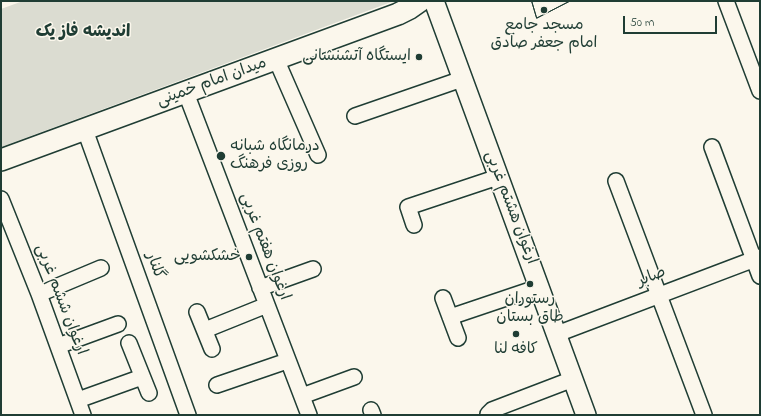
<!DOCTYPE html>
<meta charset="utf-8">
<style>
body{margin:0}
#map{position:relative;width:761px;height:416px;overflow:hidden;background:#fbf7ec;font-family:"Indie Flower",sans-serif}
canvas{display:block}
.frame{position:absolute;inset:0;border:2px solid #1f3d34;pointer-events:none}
.scale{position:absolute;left:623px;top:16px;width:94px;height:18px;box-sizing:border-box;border:2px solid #1f3d34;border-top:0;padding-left:5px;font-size:12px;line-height:14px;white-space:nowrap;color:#1f3d34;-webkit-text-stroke:3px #fbf7ec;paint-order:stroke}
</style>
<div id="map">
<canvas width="761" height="416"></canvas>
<div class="frame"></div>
<div class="scale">50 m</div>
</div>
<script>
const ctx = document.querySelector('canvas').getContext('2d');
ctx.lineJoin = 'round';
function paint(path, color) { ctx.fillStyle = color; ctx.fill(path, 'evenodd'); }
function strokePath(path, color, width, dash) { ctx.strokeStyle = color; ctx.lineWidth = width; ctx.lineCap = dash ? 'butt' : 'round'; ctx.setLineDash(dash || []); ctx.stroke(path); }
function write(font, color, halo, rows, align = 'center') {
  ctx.font = font + ' "Indie Flower","Playpen Sans Arabic",sans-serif'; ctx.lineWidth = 3; ctx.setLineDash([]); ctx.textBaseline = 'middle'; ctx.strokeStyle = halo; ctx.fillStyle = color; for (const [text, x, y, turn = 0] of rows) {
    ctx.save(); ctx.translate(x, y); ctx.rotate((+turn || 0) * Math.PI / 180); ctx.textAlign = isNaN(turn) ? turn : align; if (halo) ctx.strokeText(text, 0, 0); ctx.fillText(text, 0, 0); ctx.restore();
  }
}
paint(new Path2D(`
 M23 1H394L1 147V9Z`), '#dbdcd1');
const building = new Path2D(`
 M532 1H570L537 18Z
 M532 1H570L537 18Z`);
paint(building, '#c4c9be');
strokePath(building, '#1f3d34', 1);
const minor = new Path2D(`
 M726 1 760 91
 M276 59 318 155
 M186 93 309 415
 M355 116 462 79
 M85 130 188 415
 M712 147 760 276
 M616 181 704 415
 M1 199 39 294 83 415
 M414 225 408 207 498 177
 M260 288 313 269
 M39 294 101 268
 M443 298 458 338
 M197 312 212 349
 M450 317 539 287
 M205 330 267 305
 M557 334 760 257
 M129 343 149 393
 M58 346 118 324
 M217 385 287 361
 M302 396 354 377
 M78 400 142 377
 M371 410 373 415
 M488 414 492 410 573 379`);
const tertiary = new Path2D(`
 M434 1 586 415`);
const secondary = new Path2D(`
 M1 160 398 14 410 8 420 1`);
strokePath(minor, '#1f3d34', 18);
strokePath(tertiary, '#1f3d34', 22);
strokePath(secondary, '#1f3d34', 24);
strokePath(minor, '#fbf7ec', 15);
strokePath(tertiary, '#fbf7ec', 19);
strokePath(secondary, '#fbf7ec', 21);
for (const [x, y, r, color] of [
 [544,10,4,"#1f3d34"],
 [419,57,4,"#1f3d34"],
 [221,156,5,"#1f3d34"],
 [249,257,4,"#1f3d34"],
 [530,284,4,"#1f3d34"],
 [516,334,4,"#1f3d34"]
]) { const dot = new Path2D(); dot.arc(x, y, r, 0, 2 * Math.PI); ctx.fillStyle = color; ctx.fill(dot); strokePath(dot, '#fbf7ec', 1.5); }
write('16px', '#1f3d34', '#fbf7ec', [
 ["مسجد جامع",544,26],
 ["امام جعفر صادق",544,44],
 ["ایستگاه آتشنشانی",411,57,"right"],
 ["درمانگاه شبانه",230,147,"left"],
 ["روزی فرهنگ",230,165,"left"],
 ["خشکشویی",241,257,"right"],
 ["رستوران",530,300],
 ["طاق بستان",530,318],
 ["کافه لنا",516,350]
]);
write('16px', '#1f3d34', '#fbf7ec', [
 ["میدان امام خمینی",212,83,-20],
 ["ارغوان هشتم غربی",510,208,69],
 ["ارغوان هفتم غربی",264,247,69],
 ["گلنار",154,266,70],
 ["صابر",652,278,-21],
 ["ارغوان ششم غربی",60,300,69]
]);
write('bold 17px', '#1f3d34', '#fbf7ec', [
 ["اندیشه فاز یک",83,33]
]);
</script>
